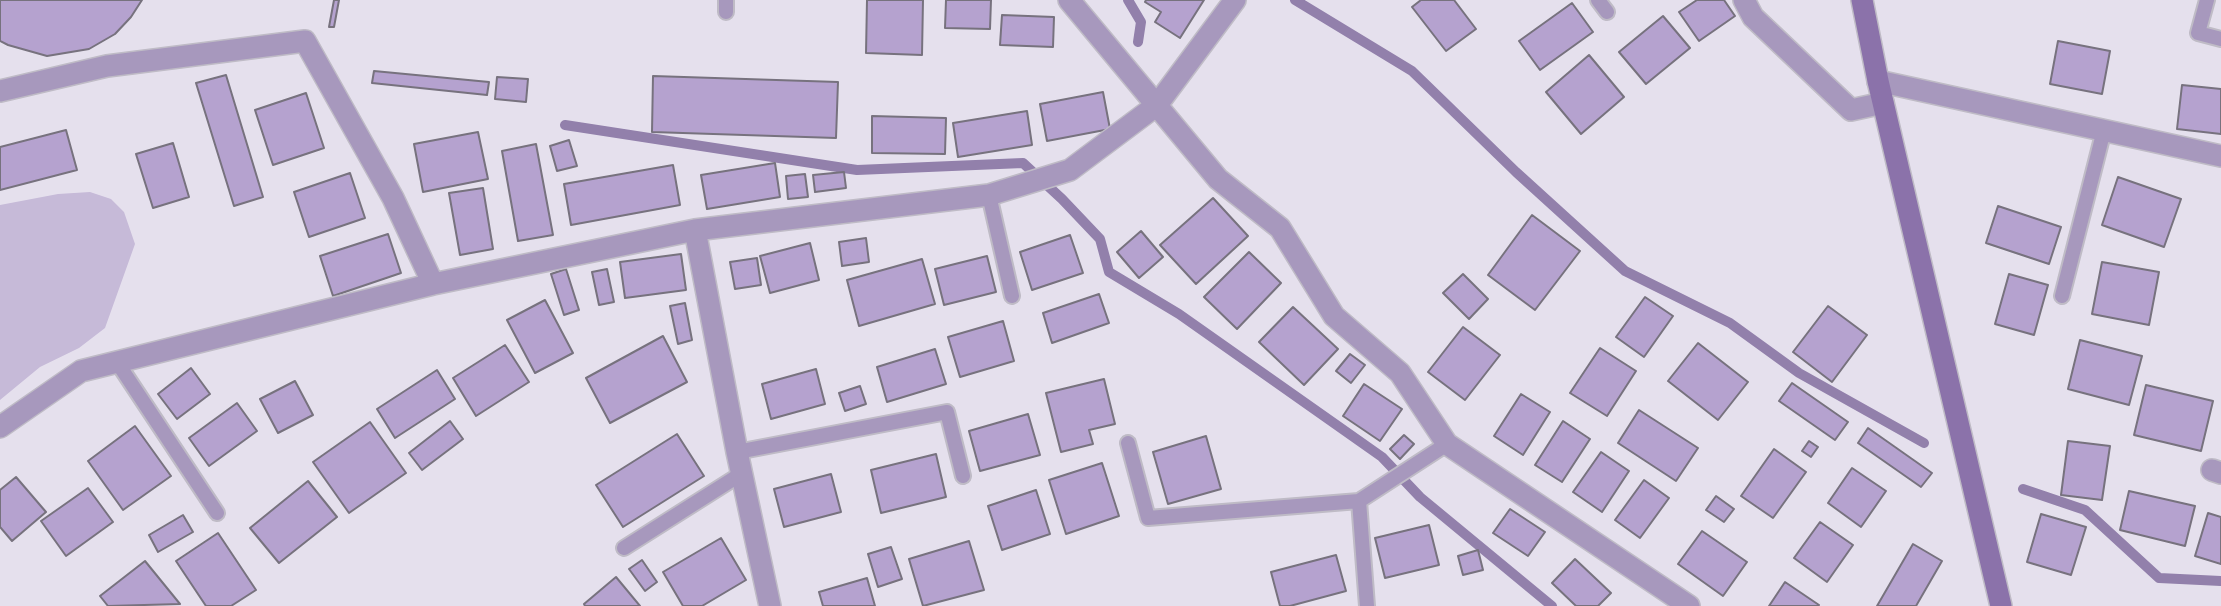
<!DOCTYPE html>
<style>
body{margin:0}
canvas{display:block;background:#e5e0ed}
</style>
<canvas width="2221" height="606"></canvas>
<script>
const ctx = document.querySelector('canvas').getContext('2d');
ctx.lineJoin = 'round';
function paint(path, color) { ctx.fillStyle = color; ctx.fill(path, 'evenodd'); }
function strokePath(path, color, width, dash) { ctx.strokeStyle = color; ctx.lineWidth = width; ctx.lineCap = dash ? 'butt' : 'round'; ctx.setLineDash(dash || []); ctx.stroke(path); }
paint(new Path2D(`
 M90 192 111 199 124 212 135 244 105 328 79 348 40 367 0 400V205L58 194Z`), '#c6bad8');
strokePath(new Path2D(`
 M1128 0 1141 22 1138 42
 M1295 0 1412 71 1516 172 1625 271 1730 323 1799 373 1924 443
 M565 125 857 170 1023 163 1062 199 1100 239 1109 272 1179 314 1382 457 1420 497 1552 606
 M2023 489 2085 510 2159 578 2221 581`), '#9280ab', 10);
const building = new Path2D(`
 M0 0H142L131 17 115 34 89 49 47 56 8 45 0 41Z
 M334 0H339L334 27H329Z
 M867 0H923L922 55 866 53Z
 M946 0H991L990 29 945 28Z
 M1146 0H1204L1180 38 1155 22 1161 12 1145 2Z
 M1421 0H1454L1476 29 1446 51 1412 7Z
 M1697 0H1724L1735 16 1699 41 1679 12Z
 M1572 3 1593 32 1540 70 1519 41Z
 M1002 15 1054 17 1053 47 1000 45Z
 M1663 16 1690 48 1646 84 1619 52Z
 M2058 41 2110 51 2102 94 2050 84Z
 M1589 55 1624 97 1581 134 1546 92Z
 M374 71 489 82 487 95 372 83Z
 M226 75 263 197 234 206 196 83Z
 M653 76 838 82 836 138 652 132Z
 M497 77 528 79 526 102 495 99Z
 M2182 85 2221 89V134L2177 129Z
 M1103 92 1110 129 1047 141 1040 104Z
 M306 93 324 148 273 165 255 110Z
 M1027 111 1032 145 958 157 953 123Z
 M872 116 946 118 945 154 872 153Z
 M66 130 77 170 0 190V147Z
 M478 132 488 179 423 192 414 144Z
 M569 140 577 166 557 171 550 146Z
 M173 143 189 197 153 208 136 154Z
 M536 144 553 235 518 241 502 151Z
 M775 163 780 197 707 209 701 175Z
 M673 165 680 205 571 225 564 184Z
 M844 172 846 188 815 192 813 175Z
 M350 173 365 218 309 237 294 192Z
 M805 174 808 197 788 199 786 176Z
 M2118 177 2181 199 2164 247 2102 225Z
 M483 188 493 249 460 255 449 193Z
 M1213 198 1248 236 1196 284 1160 245Z
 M1998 206 2061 227 2049 264 1986 243Z
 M1532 215 1580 251 1535 310 1488 275Z
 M1141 231 1163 257 1139 278 1117 252Z
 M388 234 401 273 333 296 320 256Z
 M1070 235 1083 273 1032 290 1020 252Z
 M866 238 869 262 842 266 839 242Z
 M810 243 819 280 770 293 760 256Z
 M1249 252 1281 283 1237 329 1204 297Z
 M681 254 686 290 625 298 620 262Z
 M987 256 996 292 944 305 935 269Z
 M757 258 761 285 735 289 730 262Z
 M922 259 935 304 859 326 847 280Z
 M2102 262 2159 272 2149 325 2092 314Z
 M566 269 579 310 564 315 551 274Z
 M607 269 614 302 599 305 592 272Z
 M1463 274 1488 299 1469 319 1443 293Z
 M2009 274 2048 285 2034 335 1995 324Z
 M1099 294 1109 323 1052 343 1043 313Z
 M1645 297 1673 316 1644 357 1616 337Z
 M545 300 573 353 535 373 507 320Z
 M685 303 692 340 678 344 670 306Z
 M1828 306 1867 335 1832 382 1793 352Z
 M1293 307 1338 349 1304 385 1259 342Z
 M1003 321 1014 361 960 377 948 337Z
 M1463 327 1500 355 1465 400 1428 372Z
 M663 336 687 382 610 423 586 378Z
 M2080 340 2142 356 2129 405 2068 389Z
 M1698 343 1748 382 1718 420 1668 381Z
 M505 345 529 382 476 416 453 378Z
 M1600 348 1636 371 1607 416 1570 393Z
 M935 349 946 384 887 402 877 367Z
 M1350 354 1365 365 1351 383 1336 371Z
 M191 368 210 394 177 419 158 394Z
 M816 369 825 404 771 419 762 384Z
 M437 370 455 399 395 438 377 409Z
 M1104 379 1115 424 1089 430 1093 444 1061 452 1046 393Z
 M295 381 313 415 278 433 260 399Z
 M1792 383 1848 422 1835 440 1779 401Z
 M1364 384 1402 409 1380 441 1343 416Z
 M2146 385 2213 401 2201 451 2134 435Z
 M860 386 866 404 845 411 839 393Z
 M1521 394 1550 412 1523 455 1494 436Z
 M237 403 257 431 209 466 189 438Z
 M1639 410 1698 448 1676 481 1618 443Z
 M1028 414 1040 455 980 471 969 431Z
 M450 421 463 439 422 470 409 453Z
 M1563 421 1590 439 1562 482 1535 465Z
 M370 422 406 473 349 513 313 462Z
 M135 426 171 476 123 510 88 461Z
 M1868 428 1932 473 1921 487 1858 443Z
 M677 434 704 476 623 527 596 485Z
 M1404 435 1414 444 1400 459 1390 449Z
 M1206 436 1221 489 1168 504 1153 452Z
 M1809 441 1818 447 1811 457 1802 451Z
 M2068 441 2110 446 2102 500 2061 495Z
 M1774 449 1806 472 1773 518 1741 496Z
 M1601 452 1629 471 1602 512 1573 492Z
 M936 454 946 497 881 513 871 470Z
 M1102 463 1119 516 1066 534 1049 480Z
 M1852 468 1886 491 1861 527 1828 503Z
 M831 474 841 512 784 527 774 489Z
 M16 477 46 512 12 541 0 527V490Z
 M1644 480 1669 498 1640 538 1615 520Z
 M308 481 337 517 279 563 250 528Z
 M88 488 113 522 66 556 41 521Z
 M1036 490 1050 534 1002 550 988 506Z
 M2129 491 2195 506 2185 546 2120 530Z
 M1716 496 1734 509 1724 522 1706 510Z
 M1510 509 1545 532 1528 556 1493 533Z
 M2208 513 2221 517V564L2195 556Z
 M2041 514 2086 527 2071 575 2027 562Z
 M183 515 193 532 158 552 149 535Z
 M1820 522 1853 545 1827 582 1794 558Z
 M1429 525 1439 565 1385 578 1375 538Z
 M1702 531 1747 562 1723 596 1678 564Z
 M218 533 256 590 231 606H206L176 561Z
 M721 538 746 580 702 606H683L663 572Z
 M969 541 984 590 923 606 909 559Z
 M1913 544 1942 561 1916 606H1877Z
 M891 547 902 579 878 587 868 554Z
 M1478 550 1483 570 1463 575 1458 556Z
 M1336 555 1346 591 1290 606H1280L1271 572Z
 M1575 559 1611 593 1598 606H1576L1552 583Z
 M642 560 657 582 645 591 629 569Z
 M145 561 180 604 108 606 100 596Z
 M616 577 640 606H585L584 604Z
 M867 578 875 606H823L819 592Z
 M1785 582 1819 605 1818 606H1769Z`);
paint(building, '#b5a2cf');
strokePath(building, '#77727e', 2);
const lane = new Path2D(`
 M1598 0 1607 12
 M2207 0 2198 33 2221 39
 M726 12V0
 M989 195 1012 296
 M2062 296 2104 130
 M117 362 217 513
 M1128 443 1148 518 1359 501 1447 444
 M737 452 947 412 963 476
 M1359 501 1367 606
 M624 548 741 474`);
const street = new Path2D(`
 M1069 0 1218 179 1280 228 1334 316 1400 373 1447 444 1689 606
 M1744 0 1753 17 1851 110 1883 103
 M1878 81 2221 156
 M0 91 107 66 305 41 393 198 433 284
 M695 230 737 452 770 606
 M0 427 81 371 433 284 695 230 989 195 1070 170 1157 105 1235 0
 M2212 470 2221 473`);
const secondary = new Path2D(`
 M1862 0 1878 81 2001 606`);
strokePath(lane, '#bfbbc6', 18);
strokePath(street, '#bfbbc6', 24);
strokePath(secondary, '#bfbbc6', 24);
strokePath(lane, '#a798bd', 14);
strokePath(street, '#a798bd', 21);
strokePath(secondary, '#8b72aa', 21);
</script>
